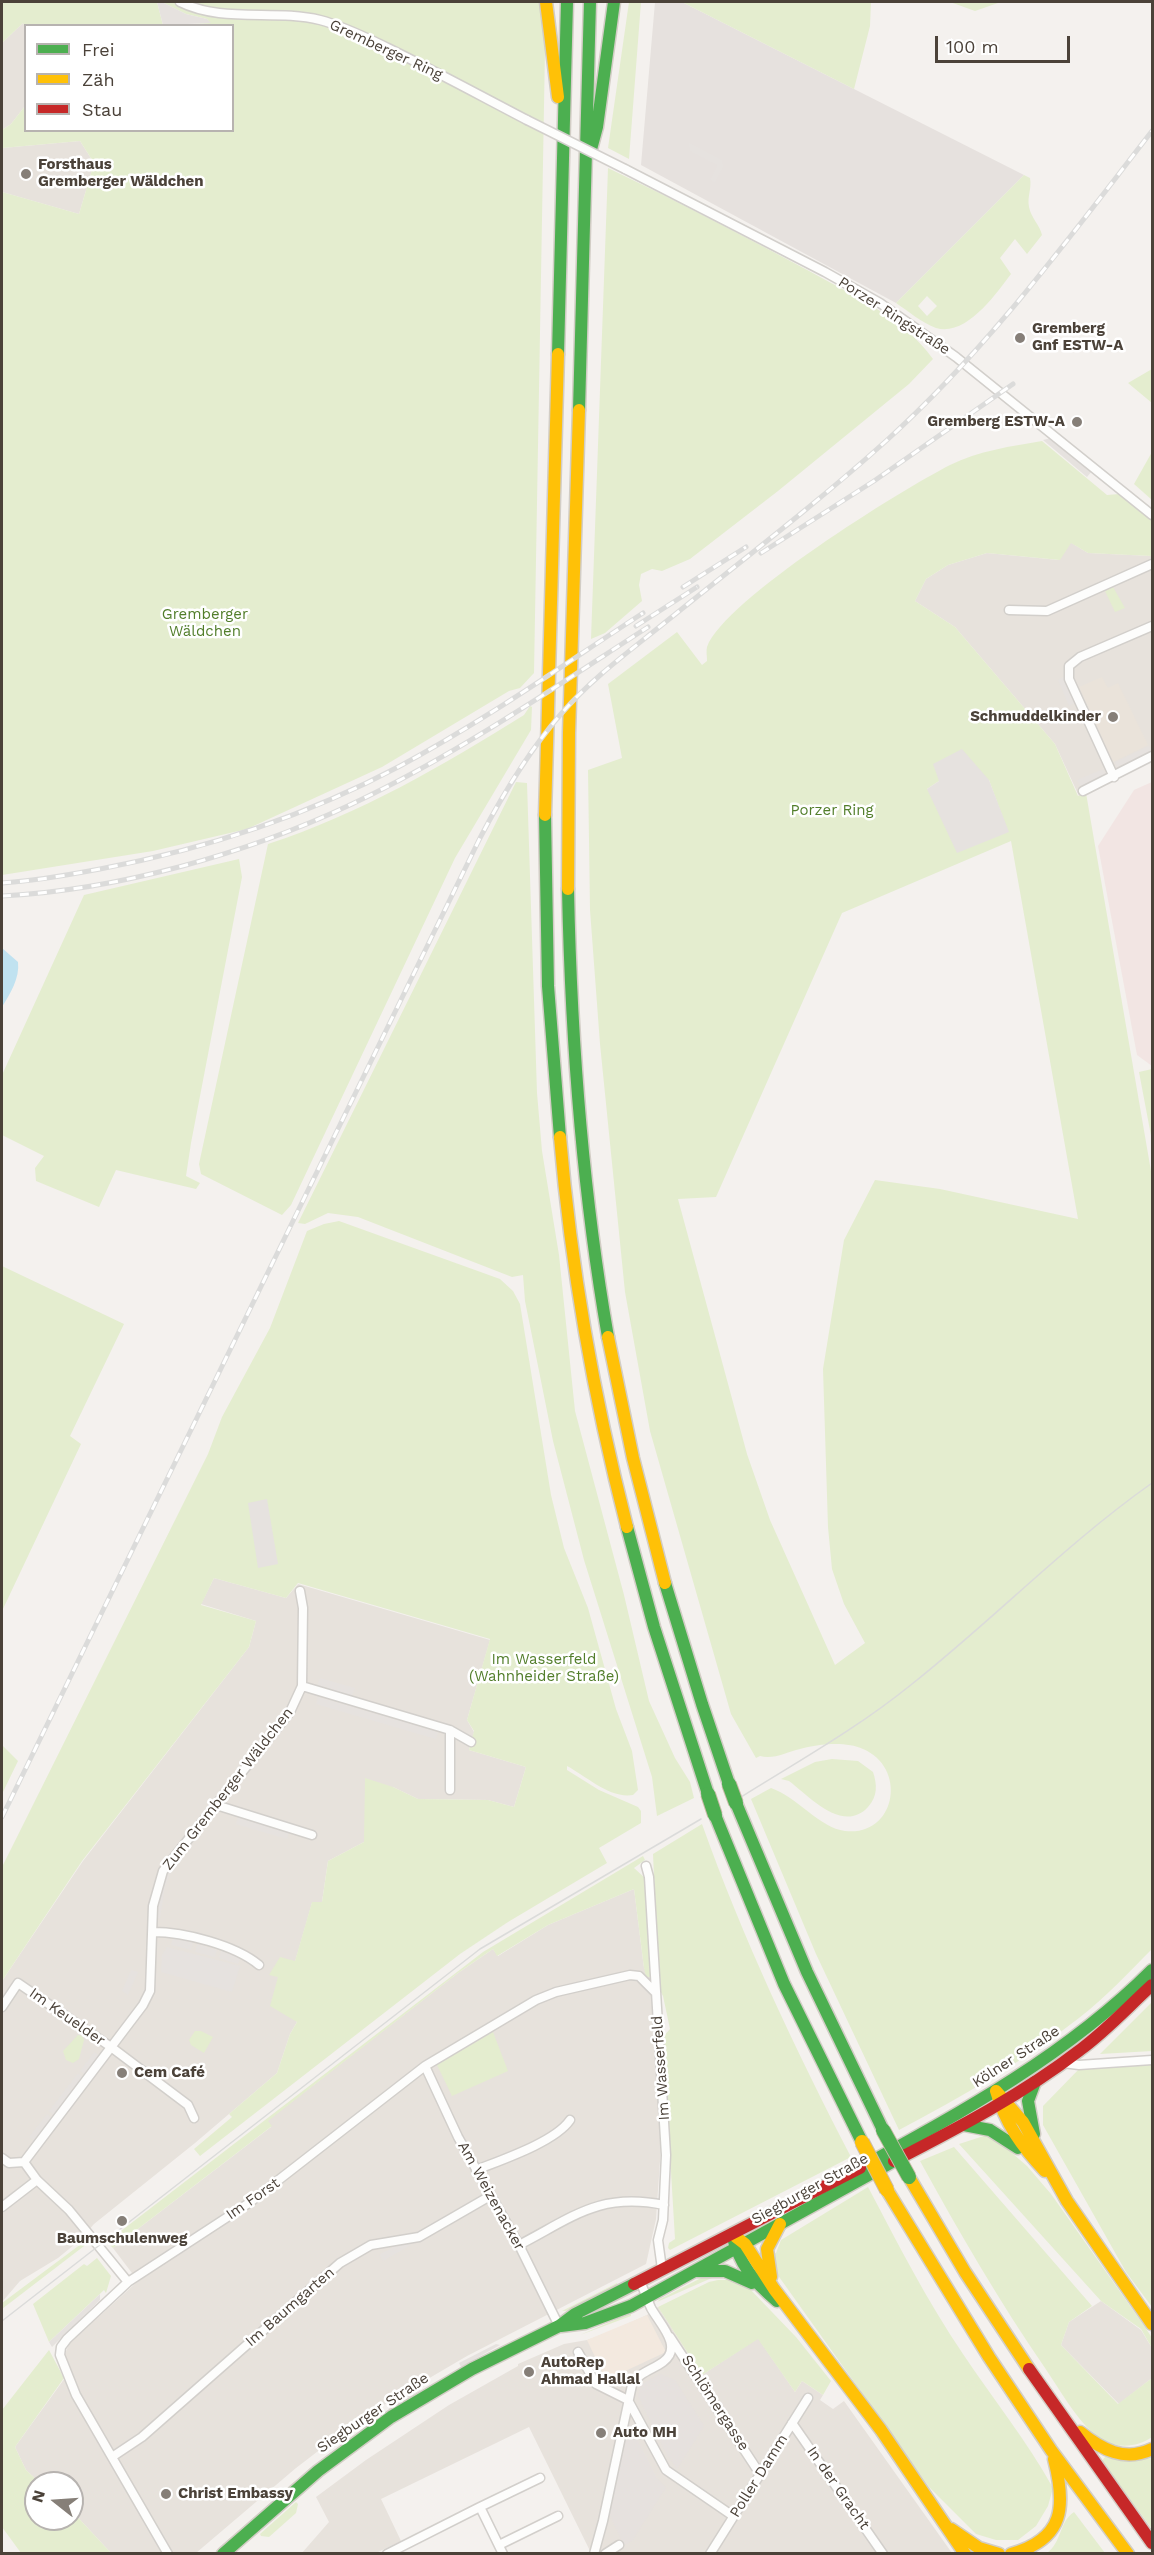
<!DOCTYPE html>
<meta charset="utf-8">
<style>
body{margin:0}
#map{position:relative;width:1154px;height:2555px;overflow:hidden;background:#f4f1ee;font-family:"Work Sans",sans-serif}
canvas{display:block}
.frame{position:absolute;inset:0;border:3px solid #4b4239;pointer-events:none}
.legend{position:absolute;left:24px;top:24px;width:210px;height:108px;box-sizing:border-box;background:#fff;border:2px solid #b7b3b0;margin:0;padding:8px 10px;list-style:none;font-size:18px;color:#4b4239}
.legend li{display:flex;align-items:center;gap:12px;height:30px}
.legend b{width:30px;border:2px solid #b7b3b0}
.north{position:absolute;left:24px;top:2471px;width:60px;height:60px;box-sizing:border-box;background:#fff;border:2px solid #b7b3b0;border-radius:50%;rotate:287deg;font-size:16px;font-weight:700;line-height:24px;text-align:center;color:#4b4239}
.north::after{content:'';display:block;margin:auto;width:21px;height:27px;background:#867f78;clip-path:polygon(50% 0,100% 100%,50% 72%,0 100%)}
.scale{position:absolute;left:935px;top:36px;width:135px;height:27px;box-sizing:border-box;border:3px solid #4b4239;border-top:0;padding-left:8px;font-size:18px;line-height:21px;white-space:nowrap;color:#4b4239;-webkit-text-stroke:4px #fff;paint-order:stroke}
</style>
<div id="map">
<canvas width="1154" height="2555"></canvas>
<div class="frame"></div>
<ul class="legend">
<li><b style="height:8px;background:#4caf50"></b>Frei</li>
<li><b style="height:8px;background:#ffc107"></b>Zäh</li>
<li><b style="height:8px;background:#c62828"></b>Stau</li>
</ul>
<div class="north">N</div>
<div class="scale">100 m</div>
</div>
<script>
const ctx = document.querySelector('canvas').getContext('2d');
ctx.lineJoin = 'round';
function paint(path, color) { ctx.fillStyle = color; ctx.fill(path, 'evenodd'); }
function strokePath(path, color, width, dash) { ctx.strokeStyle = color; ctx.lineWidth = width; ctx.lineCap = dash ? 'butt' : 'round'; ctx.setLineDash(dash || []); ctx.stroke(path); }
function write(font, color, halo, rows, align = 'center') {
  ctx.font = font + ' "Work Sans",sans-serif'; ctx.lineWidth = 5; ctx.setLineDash([]); ctx.textBaseline = 'middle'; ctx.strokeStyle = halo; ctx.fillStyle = color; for (const [text, x, y, turn = 0] of rows) {
    ctx.save(); ctx.translate(x, y); ctx.rotate((+turn || 0) * Math.PI / 180); ctx.textAlign = isNaN(turn) ? turn : align; if (halo) ctx.strokeText(text, 0, 0); ctx.fillText(text, 0, 0); ctx.restore();
  }
}
paint(new Path2D(`
 M23 23 26 28 25 106 11 124 2 130V43Z
 M80 141 94 163 79 214 2 192V148Z
 M1070 542 1088 553 1152 556V752L1079 796 1055 744 955 627 915 601 926 579 948 565 987 553 1059 560Z
 M214 1578 286 1598 298 1584 490 1640 467 1720 474 1732 469 1750 526 1767 514 1807 488 1800 418 1799 393 1787 364 1842 328 1861 322 1902 312 1903 295 1962 278 1977 297 2022 290 2034 277 2073 195 2143 94 2224 80 2240 58 2258 20 2281 2 2302V1981L83 1861 249 1647 256 1621 201 1604Z
 M634 1889 644 1968 652 1977 662 2132 656 2219 646 2264 467 2356 380 2407 382 2411 370 2421 360 2419 296 2468 196 2553H111L72 2511V2483H40L26 2470 15 2447 70 2371 65 2354 69 2344 138 2281 113 2248 271 2127 267 2121 458 1973 493 1949 498 1956 548 1925Z
 M1101 2301 1141 2330 1152 2348V2378L1119 2404 1061 2345 1069 2322Z
 M658 2307 702 2375 758 2338 795 2392 802 2381 823 2395 820 2400 833 2409 844 2401 952 2553H591L529 2427 381 2499 401 2541 376 2553 301 2554 329 2522 316 2497 366 2460 449 2405 518 2366V2364L564 2344 587 2340 609 2332 647 2315Z`), '#e7e2dc');
paint(new Path2D(`
 M647 2315 666 2352 606 2380 587 2340Z`), '#f3e9df');
paint(new Path2D(`
 M655 2H682L1024 175 896 303 641 165Z
 M660 2374 675 2380 704 2426 677 2469 666 2453 638 2396 642 2384Z
 M626 2417 657 2479 666 2487 632 2541 624 2545 609 2514Z`), '#e6e1de');
paint(new Path2D(`
 M1102 677 1108 688 1118 683 1148 745 1113 762 1079 687Z`), '#eae3da');
paint(new Path2D(`
 M1152 782V1066L1137 1055 1098 846 1134 790Z`), '#f2e5e3');
paint(new Path2D(`
 M2 2H157L163 25 26 26 25 28 23 23 2 43Z
 M162 2H543L545 49 534 673 520 688 509 691 382 767 247 829 153 851 2 875V192L79 214 94 163 80 141 2 148V130L11 124 25 106 26 130H232V26L176 25 210 23 207 19 186 14Z
 M629 2H641L629 159 608 148Z
 M682 2H871L870 26 854 89Z
 M950 2H997L998 3 975 11Z
 M608 168C677 201 744 236 811 272 854 296 904 318 933 359L909 384 778 491 690 559 662 571 652 569 641 574 639 585 642 601 605 633 591 639Z
 M1024 175 1030 178C1032 188 1027 197 1029 207 1031 218 1040 225 1042 235L1027 254 1015 239 1000 258 1011 274C996 294 966 337 936 328 922 323 908 311 896 303ZM927 296 937 306 927 316 918 306Z
 M1152 369V403L1128 383Z
 M1042 441 1107 495 1119 494 1152 520V556L1088 553 1071 543 1060 560 987 553 948 565 926 579 915 601 955 627 1055 744 1078 796 1086 793 1152 1177V1949C1129 1972 1105 1998 1079 2018 1024 2061 961 2097 899 2130L816 1954 751 1799 771 1788C797 1797 820 1828 845 1831 896 1837 908 1768 863 1749 846 1741 818 1744 800 1749 787 1752 773 1760 760 1756L756 1758 731 1714 650 1431 625 1292 600 1044 590 910 588 770 622 758 608 684 677 632 702 665 707 661C707 656 706 651 707 647 725 599 901 490 950 465 978 451 1012 446 1042 441ZM989 780 1008 832 927 789 939 781ZM1011 841 1078 1219 940 1189 875 1180 844 1240 823 1369 828 1527 832 1569 844 1604 865 1643 835 1665 770 1520 747 1454 678 1199 716 1197 842 913Z
 M1152 452V500L1134 484Z
 M1113 587 1125 608 1115 612 1105 591Z
 M530 706 532 707 531 730 455 858 291 1205 282 1215 201 1174 199 1164 268 844C360 814 442 766 524 715Z
 M516 782 527 783 537 1093 542 1151 559 1255 575 1411 624 1595 649 1701 675 1758 690 1782 694 1798 657 1816 652 1777 584 1560 553 1441 525 1301 523 1275 512 1277 358 1217 328 1213 305 1224 298 1223Z
 M239 859 242 877 191 1143 186 1176 200 1183 196 1189 116 1170 99 1207 36 1181 35 1168 44 1156 2 1135V1075L84 895Z
 M1152 1069V1141L1139 1072Z
 M339 1221 500 1279 513 1291 520 1304 551 1495 564 1548 588 1608 616 1709 632 1751 638 1790 633 1795C610 1799 586 1776 567 1766V1770L599 1790 638 1807 641 1811V1823L599 1848 607 1863 508 1922 460 1954 200 2156 194 2149 232 2117 229 2114 277 2073 290 2034 297 2022 270 2006 278 1977 269 1975 280 1957 295 1961 312 1902H322L328 1861 364 1842 365 1778 393 1787 418 1799 488 1800 514 1807 526 1767 469 1750 474 1731 467 1720 490 1639 298 1583 286 1598 214 1578 201 1605 256 1621 249 1647 82 1861 2 1981V1867L208 1454 222 1417 270 1328 307 1231 324 1224Z
 M2 1266 124 1324 70 1436 81 1444 2 1611Z
 M2 1745 18 1761 2 1794Z
 M832 1759 858 1761 873 1772C877 1784 878 1796 868 1807 843 1834 810 1797 789 1781L781 1779 815 1762Z
 M702 1824C743 1939 795 2049 851 2157L670 2250 668 2248 669 2243 675 2239 663 2037 670 2029 663 1996 659 1989 653 1854Z
 M643 1856 645 1860 634 1868 645 1878 652 1977H646L644 1968 634 1889 548 1925 497 1956 493 1949 458 1973 268 2121 272 2126 113 2248 110 2245 123 2235 121 2231 483 1952Z
 M1152 2002V2051L1100 2054Z
 M195 2031H201L213 2037 204 2053 191 2045 189 2040Z
 M493 2032 508 2071 452 2096 437 2065Z
 M78 2035 82 2036 84 2040 79 2059 73 2063 66 2060 63 2051Z
 M1152 2065V2307L1126 2272 1043 2125V2106L1080 2068Z
 M990 2134 1027 2166 1051 2194 1145 2327 1152 2338V2348L1141 2329 1101 2301 959 2144Z
 M954 2147 1092 2306 1069 2322 1061 2345 1118 2404 1152 2378V2437C1135 2449 1111 2449 1094 2434 1074 2416 1060 2390 1045 2368 999 2301 959 2232 920 2161Z
 M868 2187C898 2244 927 2301 963 2354 993 2399 1027 2441 1053 2488L1048 2506 1036 2526 1018 2540H996L976 2534 929 2487 777 2274 770 2254 776 2253 781 2240Z
 M83 2238 88 2243 2 2309V2303L81 2244 80 2240Z
 M97 2258 111 2276 106 2293 104 2290 49 2342 33 2304 84 2264 87 2266Z
 M703 2277H714L657 2302 660 2299Z
 M718 2280H729L747 2286 796 2337 831 2381 823 2395 802 2381 795 2392 758 2339 702 2375 658 2307 709 2282Z
 M617 2283 618 2285 566 2311H562Z
 M631 2313V2316L580 2335Z
 M49 2350 64 2378 15 2447 26 2470 40 2483H36V2519H72V2511L111 2553H21L2 2527V2410Z
 M1152 2455V2529L1102 2461 1105 2457Z
 M296 2502 298 2504 296 2513 269 2537 261 2536 260 2534Z
 M1074 2512 1105 2553H1047C1062 2542 1059 2522 1074 2512Z`), '#e4edcf');
paint(new Path2D(`
 M157 2H162L186 14 207 19 211 23 163 25Z
 M689 143 722 160 723 168 715 183 710 180 717 165 690 151Z
 M1051 438 1092 471 1087 477 1043 440Z
 M1065 676 1077 702 1069 706 1058 680Z
 M1149 746 1152 751 1117 767 1115 762Z
 M962 749 989 780 1009 832 957 853 927 789 939 781 933 764Z
 M1103 769 1106 774 1080 786 1077 780Z
 M267 1499 278 1564 258 1568 248 1503Z
 M320 1678 355 1688 352 1696 317 1686Z
 M318 1697 438 1732 436 1739 316 1704Z
 M238 1817 289 1832 287 1839 236 1824Z
 M179 1857 182 1859 170 1874 165 1887 160 1918H158L159 1899 165 1879Z
 M173 1937 193 1943 191 1950 171 1945Z
 M197 1944 217 1950 215 1957 195 1952Z
 M167 1947 240 1966 232 1992 161 1972 162 1955Z
 M221 1951 241 1956 238 1964 219 1958Z
 M131 1970 138 1972 128 1995 122 1991Z
 M94 2052 99 2055 85 2074 80 2071Z
 M78 2073 83 2077 54 2115 49 2111Z
 M47 2114 52 2118 34 2141 29 2137Z
 M408 2239 411 2245 383 2261 379 2255Z
 M100 2294V2300L52 2347 49 2342Z
 M496 2344 500 2345 461 2367 459 2363Z
 M419 2387 421 2390 388 2411 390 2405Z`), '#e6e2df');
paint(new Path2D(`
 M2 948 18 962C20 978 10 994 2 1007Z`), '#c0e2f0');
const street = new Path2D(`
 M180 2C222 23 275 9 320 20 343 26 367 38 388 48 435 71 481 96 527 120
 M625 169 825 272 880 303 956 357 1152 515
 M1009 610 1047 611 1152 564
 M1114 777 1069 679V666L1080 657 1152 626
 M1083 791 1152 756
 M302 1686 450 1730 471 1742
 M450 1790V1730
 M216 1805 312 1835
 M646 1866 649 1877 666 2155 663 2220 658 2240 662 2269
 M153 1932C184 1932 235 1945 259 1965
 M2 2007 18 1983 111 2047 188 2105 194 2118
 M1063 2063 1079 2065 1152 2060
 M425 2066 458 2137 519 2245 559 2326
 M2 2158 9 2163 24 2162
 M24 2162 143 2005 150 1991 153 1906 163 1871 290 1712 302 1686 303 1608 300 1591
 M24 2162 37 2180 69 2210 128 2282
 M476 2170C501 2160 555 2142 570 2120
 M2 2207 37 2180
 M519 2245C573 2217 600 2192 664 2205
 M670 2337 760 2474
 M578 2352 596 2384 628 2400 666 2470 733 2516
 M792 2423 883 2554
 M112 2457 142 2437 340 2263 371 2245 419 2237 490 2196
 M499 2545 558 2516
 M168 2554 76 2395 60 2355 61 2347 67 2339 128 2282 249 2203 425 2066 536 2000 556 1992 630 1975 639 1976 656 1993
 M387 2554 480 2507
 M503 2554 480 2507 540 2478
 M594 2554 603 2521 632 2385C639 2372 652 2370 663 2362 684 2347 659 2323 651 2308 647 2299 644 2290 640 2281
 M605 2554 619 2545
 M710 2554 808 2398`);
const fast = new Path2D(`
 M590 153 597 127 614 2
 M558 354 567 2
 M579 410 590 2
 M545 815 548 986 560 1137
 M568 889C571 1040 582 1189 608 1337
 M627 1527 654 1627 708 1794
 M665 1583 702 1704 729 1784
 M736 1803 807 1972 883 2130
 M715 1815 784 1984 862 2142
 M964 2125 990 2130 1018 2148
 M1034 2134 1028 2101 1035 2082
 M860 2168C964 2111 1068 2054 1152 1970
 M732 2234C739 2264 754 2282 777 2301
 M696 2271H725L752 2283
 M561 2326 585 2323 631 2306 894 2161
 M223 2554 318 2471 391 2417 472 2369 559 2326 575 2314 634 2284`);
const slow = new Path2D(`
 M546 2 558 97
 M545 815 558 354
 M568 889 569 733 579 410
 M560 1137C571 1268 594 1399 627 1527
 M608 1337 633 1458 665 1583
 M996 2091 1023 2122 1067 2201 1152 2324
 M996 2091C1005 2123 1022 2147 1045 2171
 M909 2177 965 2272 1029 2369
 M887 2190 989 2357 1051 2450 1128 2554
 M732 2234 745 2244 774 2289 881 2430 965 2554
 M771 2277 767 2249 780 2224
 M1080 2432C1102 2450 1125 2462 1152 2449
 M951 2529 979 2548 999 2554
 M1011 2554C1065 2539 1066 2506 1054 2459`);
const jam = new Path2D(`
 M894 2161C958 2128 1023 2094 1080 2050 1106 2031 1128 2007 1152 1985
 M634 2284 860 2168
 M1029 2369 1152 2543`);
strokePath(street, '#d2cfcb', 11);
strokePath(fast, '#d2cdc5', 15);
strokePath(slow, '#d2cdc5', 15);
strokePath(jam, '#d2cdc5', 15);
strokePath(street, '#fdfdfc', 8);
strokePath(fast, '#4caf50', 12);
strokePath(slow, '#ffc107', 12);
strokePath(jam, '#c62828', 12);
strokePath(new Path2D(`
 M738 1799C797 1762 858 1728 912 1684 994 1619 1067 1543 1152 1483
 M2 2321 480 1949 701 1819`), '#dbdbda', 1.5);
const rail = new Path2D(`
 M761 553 874 481 1013 384
 M683 587 746 547
 M636 626 697 587
 M2 883C35 881 68 875 100 869 206 849 306 816 400 766 484 721 563 665 643 613
 M2 896C118 890 246 854 352 804 456 755 552 689 648 627
 M2 1817 480 838C503 794 528 752 561 714 592 678 631 650 668 620 741 561 816 504 886 441 988 349 1068 239 1152 131`);
strokePath(rail, '#dbdbda', 5);
strokePath(rail, '#fff', 3, [9]);
const streetBridge = new Path2D(`
 M527 120 625 169`);
const fastBridge = new Path2D(`
 M729 1784 736 1803
 M708 1794 715 1815
 M883 2130 909 2177`);
const slowBridge = new Path2D(`
 M862 2142 887 2190`);
strokePath(streetBridge, '#d2cfcb', 11, []);
strokePath(fastBridge, '#cbbcaa', 16, []);
strokePath(slowBridge, '#cbbcaa', 16, []);
strokePath(streetBridge, '#fdfdfc', 8);
strokePath(fastBridge, '#4caf50', 14);
strokePath(slowBridge, '#ffc107', 14);
for (const [x, y, r, color] of [
 [26,174,6,"#867f78"],
 [1020,338,6,"#867f78"],
 [1077,422,6,"#867f78"],
 [1113,717,6,"#867f78"],
 [122,2073,6,"#867f78"],
 [122,2221,6,"#867f78"],
 [529,2372,6,"#867f78"],
 [601,2433,6,"#867f78"],
 [166,2494,6,"#867f78"]
]) { const dot = new Path2D(); dot.arc(x, y, r, 0, 2 * Math.PI); ctx.fillStyle = color; ctx.fill(dot); strokePath(dot, '#fff', 2); }
write('15px', '#4b4239', '#fff', [
 ["Gremberger Ring",386,50,25],
 ["Porzer Ringstraße",894,316,33],
 ["Zum Gremberger Wäldchen",228,1789,-52],
 ["Im Keuelder",67,2017,35],
 ["Kölner Straße",1016,2057,-33],
 ["Im Wasserfeld",661,2068,-94],
 ["Siegburger Straße",810,2189,-29],
 ["Am Weizenacker",491,2196,61],
 ["Im Forst",253,2199,-35],
 ["Im Baumgarten",290,2307,-41],
 ["Schlömergasse",715,2403,57],
 ["Siegburger Straße",373,2413,-34],
 ["Poller Damm",759,2476,-58],
 ["In der Gracht",838,2488,55]
]);
write('bold 15px', '#4b4239', '#fff', [
 ["Forsthaus",38,165],
 ["Gremberger Wäldchen",38,182],
 ["Gremberg",1032,329],
 ["Gnf ESTW-A",1032,346],
 ["Gremberg ESTW-A",1065,422,"right"],
 ["Schmuddelkinder",1101,717,"right"],
 ["Cem Café",134,2073],
 ["Baumschulenweg",122,2239,"center"],
 ["AutoRep",541,2363],
 ["Ahmad Hallal",541,2380],
 ["Auto MH",613,2433],
 ["Christ Embassy",178,2494]
], 'left');
write('15px', '#527e2b', '#fff', [
 ["Gremberger",205,615],
 ["Wäldchen",205,632],
 ["Porzer Ring",832,811],
 ["Im Wasserfeld",544,1660],
 ["(Wahnheider Straße)",544,1677]
]);
</script>
